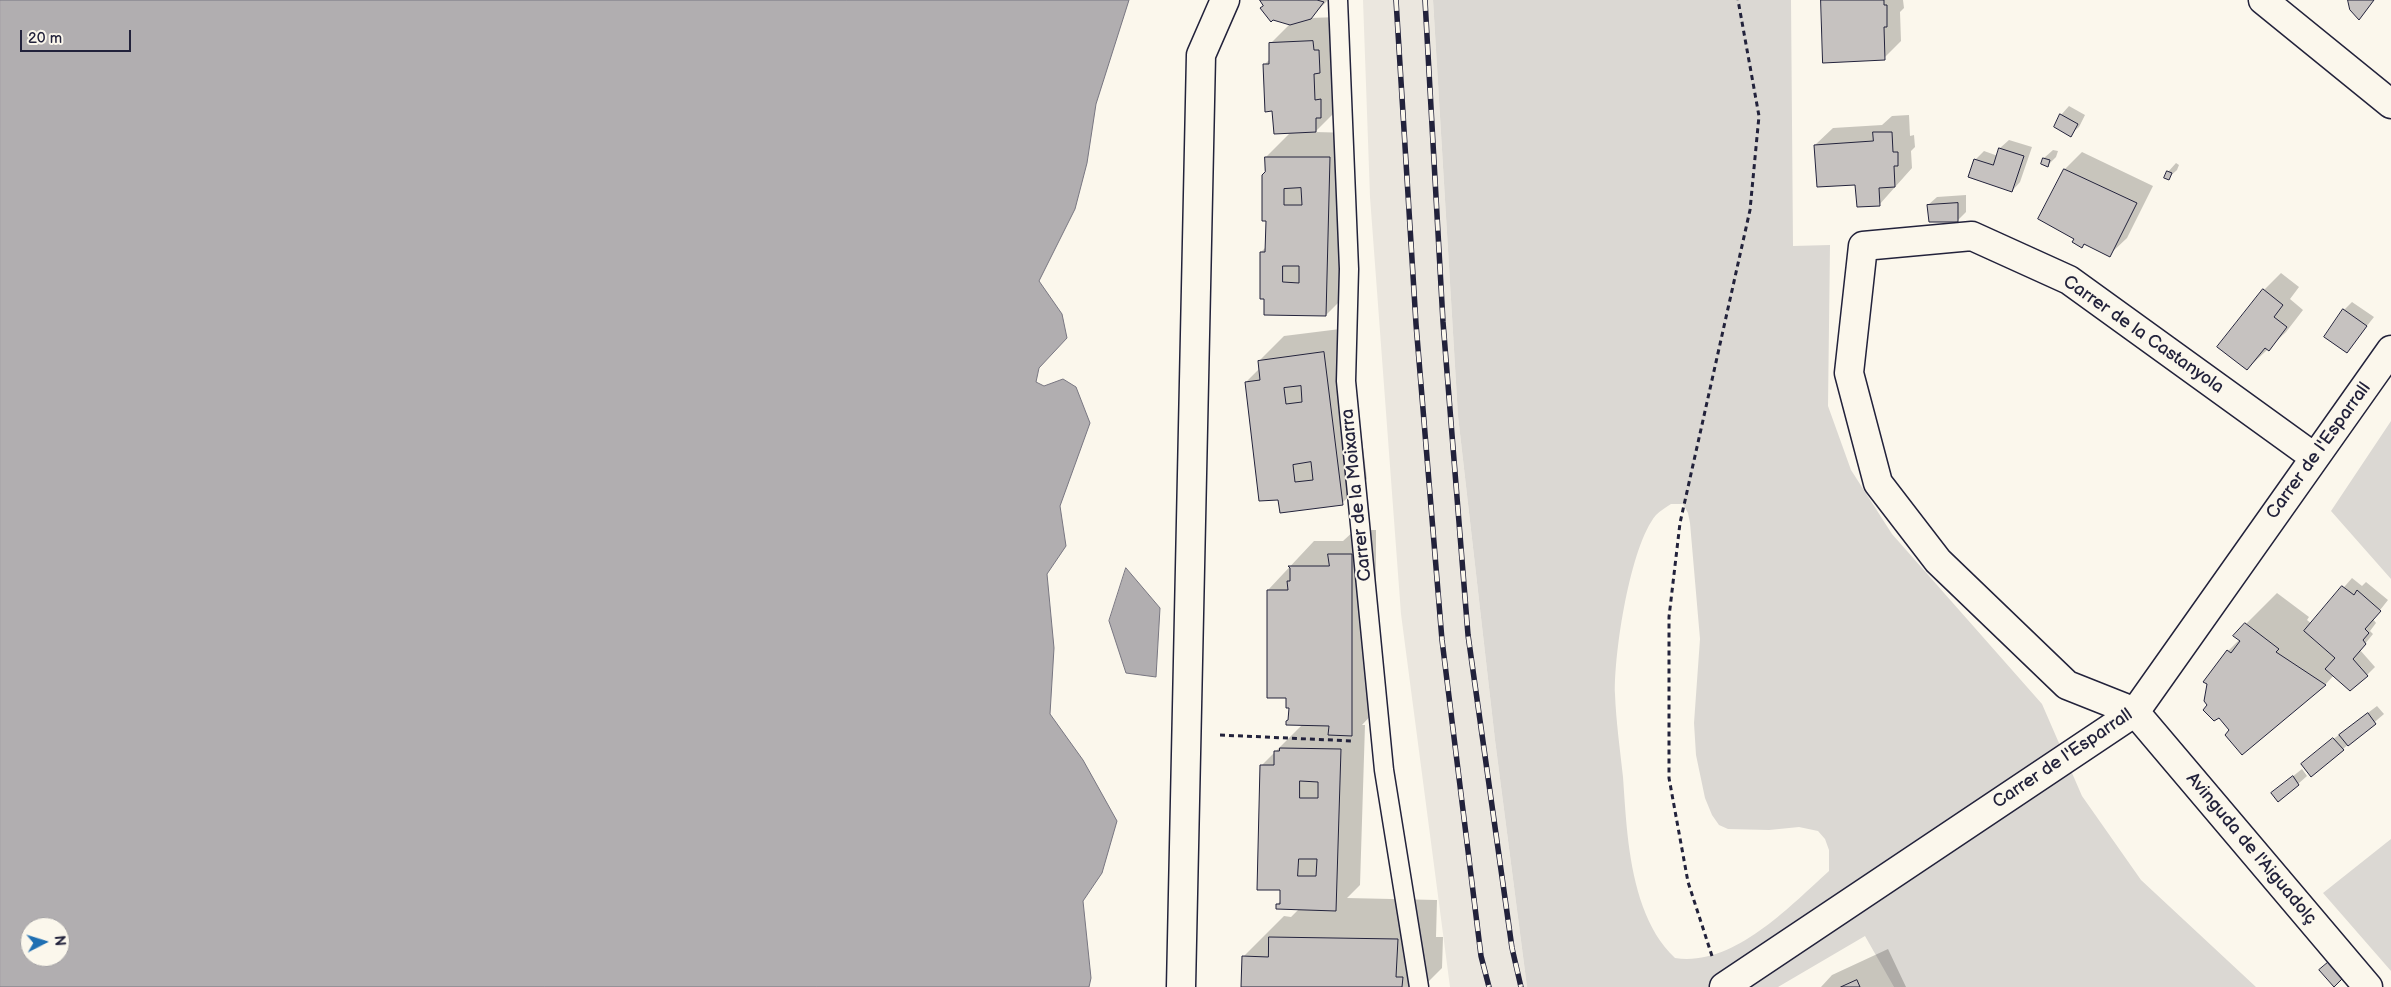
<!DOCTYPE html>
<meta charset="utf-8">
<style>
body{margin:0}
#map{position:relative;width:2391px;height:987px;overflow:hidden;background:#fbf7ec;font-family:"Balsamiq Sans",sans-serif}
canvas{display:block}
.north{position:absolute;left:20px;top:917px;width:50px;height:50px;box-sizing:border-box;background:#fbf7ec;border:1px solid #a4a2a5;border-radius:50%;rotate:85deg;font-size:14px;font-weight:700;line-height:20px;text-align:center;color:#22223b}
.north::after{content:'';display:block;margin:auto;width:18px;height:22px;background:#1f6fb2;clip-path:polygon(50% 0,100% 100%,50% 72%,0 100%)}
.scale{position:absolute;left:20px;top:30px;width:111px;height:22px;box-sizing:border-box;border:2px solid #22223b;border-top:0;padding-left:6px;font-size:15px;line-height:18px;white-space:nowrap;color:#22223b;-webkit-text-stroke:4px #fbf7ec;paint-order:stroke}
</style>
<div id="map">
<canvas width="2391" height="987"></canvas>
<div class="north">N</div>
<div class="scale">20 m</div>
</div>
<script>
const ctx = document.querySelector('canvas').getContext('2d');
ctx.lineJoin = 'round';
function paint(path, color) { ctx.fillStyle = color; ctx.fill(path, 'evenodd'); }
function strokePath(path, color, width, dash) { ctx.strokeStyle = color; ctx.lineWidth = width; ctx.lineCap = dash ? 'butt' : 'round'; ctx.setLineDash(dash || []); ctx.stroke(path); }
function write(font, color, halo, rows, align = 'center') {
  ctx.font = font + ' "Balsamiq Sans",sans-serif'; ctx.lineWidth = 4; ctx.setLineDash([]); ctx.textBaseline = 'middle'; ctx.strokeStyle = halo; ctx.fillStyle = color; for (const [text, x, y, turn = 0] of rows) {
    ctx.save(); ctx.translate(x, y); ctx.rotate((+turn || 0) * Math.PI / 180); ctx.textAlign = isNaN(turn) ? turn : align; if (halo) ctx.strokeText(text, 0, 0); ctx.fillText(text, 0, 0); ctx.restore();
  }
}
paint(new Path2D(`
 M1363 0H1433L1458 416 1495 740 1527 987H1450L1401 614 1370 197Z`), '#ebe7df');
paint(new Path2D(`
 M1433 0H1791L1793 246 1830 245 1828 406 1851 470 1892 534 2042 704 2082 796 2141 880 2256 987H1894L1865 936 1778 987H1527L1495 740 1458 416ZM1671 504H1683L1688 513 1690 523 1700 639 1694 723 1696 755 1705 798 1712 815 1719 825 1728 829 1769 830 1799 827 1818 831 1825 839 1829 850V871C1789 907 1733 967 1675 958 1660 944 1650 926 1643 907 1628 865 1626 820 1623 777 1620 749 1616 721 1615 694 1614 653 1630 546 1656 515 1660 511 1666 507 1671 504Z
 M2391 421V579L2331 511Z
 M2391 839V971L2323 893Z`), '#dbd8d3');
const water = new Path2D(`
 M0 0H1129L1096 104 1087 163 1075 209 1039 281 1062 314 1067 338 1039 368 1036 382 1044 386 1063 379 1076 387 1090 423 1060 506 1066 546 1047 574 1054 648 1050 714 1083 760 1117 821 1102 873 1083 901 1091 978 1089 987H0ZM30 927H60V957H30Z
 M1126 568 1160 608 1156 677 1126 673 1109 621Z`);
paint(water, '#b1aeb0');
strokePath(water, '#787681', 1);
paint(new Path2D(`
 M1263 0H1328L1310 18 1338 17 1341 106 1315 132 1354 133 1351 290 1326 315 1265 314 1261 252 1267 246 1266 157 1291 132 1264 65 1271 58 1270 44 1290 24 1273 18 1271 20 1261 8 1264 6Z
 M1822 0H1903L1904 8 1900 12 1901 41 1884 58Z
 M2069 106 2085 115 2079 127 2070 135 2061 115Z
 M1909 115 1910 136 1914 135 1915 147 1911 151 1912 168 1879 205 1815 145 1833 128 1882 125 1892 116Z
 M2009 140 2032 147 2020 182 2012 191 1975 160 1984 151 1998 156 2000 148Z
 M2053 150 2058 151 2056 157 2048 165 2043 163 2044 158Z
 M2082 152 2153 186 2127 238 2109 255 2085 243 2082 246 2076 238 2040 218 2065 169Z
 M2176 163 2179 165 2177 170 2168 178V172Z
 M1966 195V212L1957 221 1928 205 1937 197Z
 M2281 273 2299 287 2290 299 2303 310 2286 332 2247 369 2264 290Z
 M2352 302 2374 317 2347 351 2344 310Z
 M1348 328 1367 479 1342 503 1279 499 1246 382 1260 368 1259 361 1284 336Z
 M1355 530H1376V710L1362 725H1365L1360 885 1347 898 1437 900 1436 937H1443L1442 968 1423 987H1242L1243 957 1284 916 1291 917 1300 908 1277 904 1281 901V889L1261 766 1303 724 1290 719V707L1268 590 1314 541H1343Z
 M2352 578 2362 586 2366 582 2388 600 2373 619 2376 623 2370 631 2373 634 2360 650 2375 667 2367 675H2334L2325 685 2230 730 2209 705 2228 651 2240 639 2246 624 2277 593 2309 617 2307 620 2312 624Z
 M2377 706 2384 714 2343 749 2311 756Z
 M2302 769 2307 776 2298 784 2272 793Z
 M1888 949 1906 987H1821L1832 975Z`), '#0003');
const building = new Path2D(`
 M1260 0H1317L1324 2 1311 19 1290 25 1273 20 1271 22 1260 8 1263 6Z
 M1821 0H1884V5H1887V27H1884L1885 60 1823 63Z
 M2348 0H2374L2359 20 2350 10Z
 M1313 41 1314 50H1319L1320 73 1314 74 1315 100 1321 99V118H1316V132L1274 134 1272 111 1265 112 1263 64H1269V43Z
 M2060 114 2078 124 2071 137 2054 127Z
 M1873 132H1892L1893 152H1898V166H1894L1895 187 1879 188 1880 206 1857 207 1855 185 1817 187 1814 145 1873 141Z
 M1999 148 2024 156 2012 192 1968 177 1974 159 1993 165Z
 M1265 157H1330L1326 316 1264 315V299H1260V252H1265L1266 221H1262V175L1265 172ZM1301 188 1302 205H1284V189ZM1283 266H1299V283L1283 282Z
 M2043 158 2050 160 2048 167 2041 164Z
 M2064 169 2137 203 2110 257 2084 244 2082 248 2072 242 2074 239 2038 219Z
 M2167 171 2172 173 2169 180 2164 178Z
 M1958 203V222H1929L1927 205Z
 M2263 289 2283 305 2274 317 2287 327 2269 351 2265 348 2247 370 2217 347Z
 M2343 309 2367 326 2347 353 2324 337Z
 M1324 352 1343 505 1280 513 1278 500 1259 501 1245 382 1260 380 1258 361ZM1301 386 1302 402 1286 404 1284 388ZM1311 462 1313 480 1295 482 1293 465Z
 M1328 554H1352V736L1328 735 1329 726 1286 725V721L1288 720 1289 708H1286V698H1267V590H1288L1287 581H1290V568L1288 566H1329Z
 M2342 586 2354 595 2357 590 2381 611 2365 629 2369 633 2363 640 2366 644 2353 659 2368 676 2350 691 2325 669 2335 658 2304 631Z
 M2245 623 2279 649 2276 652 2326 685 2242 755 2225 735 2229 730 2219 718 2214 721 2203 710 2207 705 2204 701 2207 684 2203 682 2227 650 2231 653 2240 641 2233 636Z
 M2368 713 2376 724 2348 746 2339 735Z
 M2333 738 2344 750 2311 777 2301 764Z
 M1280 748 1341 749 1336 911 1276 909V904H1280V890H1257L1260 765H1274V751H1279ZM1300 781 1318 782V798H1300ZM1299 859H1317L1316 876H1298Z
 M2293 776 2299 785 2278 802 2271 793Z
 M1269 937 1398 939 1396 977H1403L1402 987H1241L1242 956 1268 957Z
 M2331 960 2342 979 2334 987 2319 970Z
 M1857 980 1860 987H1841Z`);
paint(building, '#c6c2c0');
strokePath(building, '#22223b', 1);
const lane = new Path2D(`
 M1338 0 1349 269 1346 381 1384 770 1419 987`);
const street = new Path2D(`
 M2263 0 2391 104
 M2314 457 2069 280 1972 236 1863 246 1849 373 1878 483 1938 561 2067 685 2135 712 2368 987
 M1181 987 1201 55 1225 0
 M1724 987 2135 712 2391 350`);
strokePath(lane, '#22223b', 21);
strokePath(street, '#22223b', 31);
strokePath(new Path2D(`
 M1220 735 1353 741
 M1712 956 1688 882 1669 778V617L1680 523 1750 210 1759 116 1738 0`), '#22223b', 3, [5, 4]);
strokePath(lane, '#fbf7ec', 18);
strokePath(street, '#fbf7ec', 28);
const rail = new Path2D(`
 M1396 0 1416 324 1442 640 1481 956 1489 987
 M1425 0 1443 322 1468 635 1512 948 1521 987`);
strokePath(rail, '#22223b', 5.5);
strokePath(rail, '#fbf7ec', 4, [11]);
write('18px', '#22223b', '#fbf7ec', [
 ["Carrer de la Castanyola",2143,335,35],
 ["Carrer de l'Esparrall",2319,451,-54],
 ["Carrer de la Moixarra",1357,495,-96],
 ["Carrer de l'Esparrall",2063,759,-34],
 ["Avinguda de l'Aiguadolç",2251,849,50]
]);
</script>
